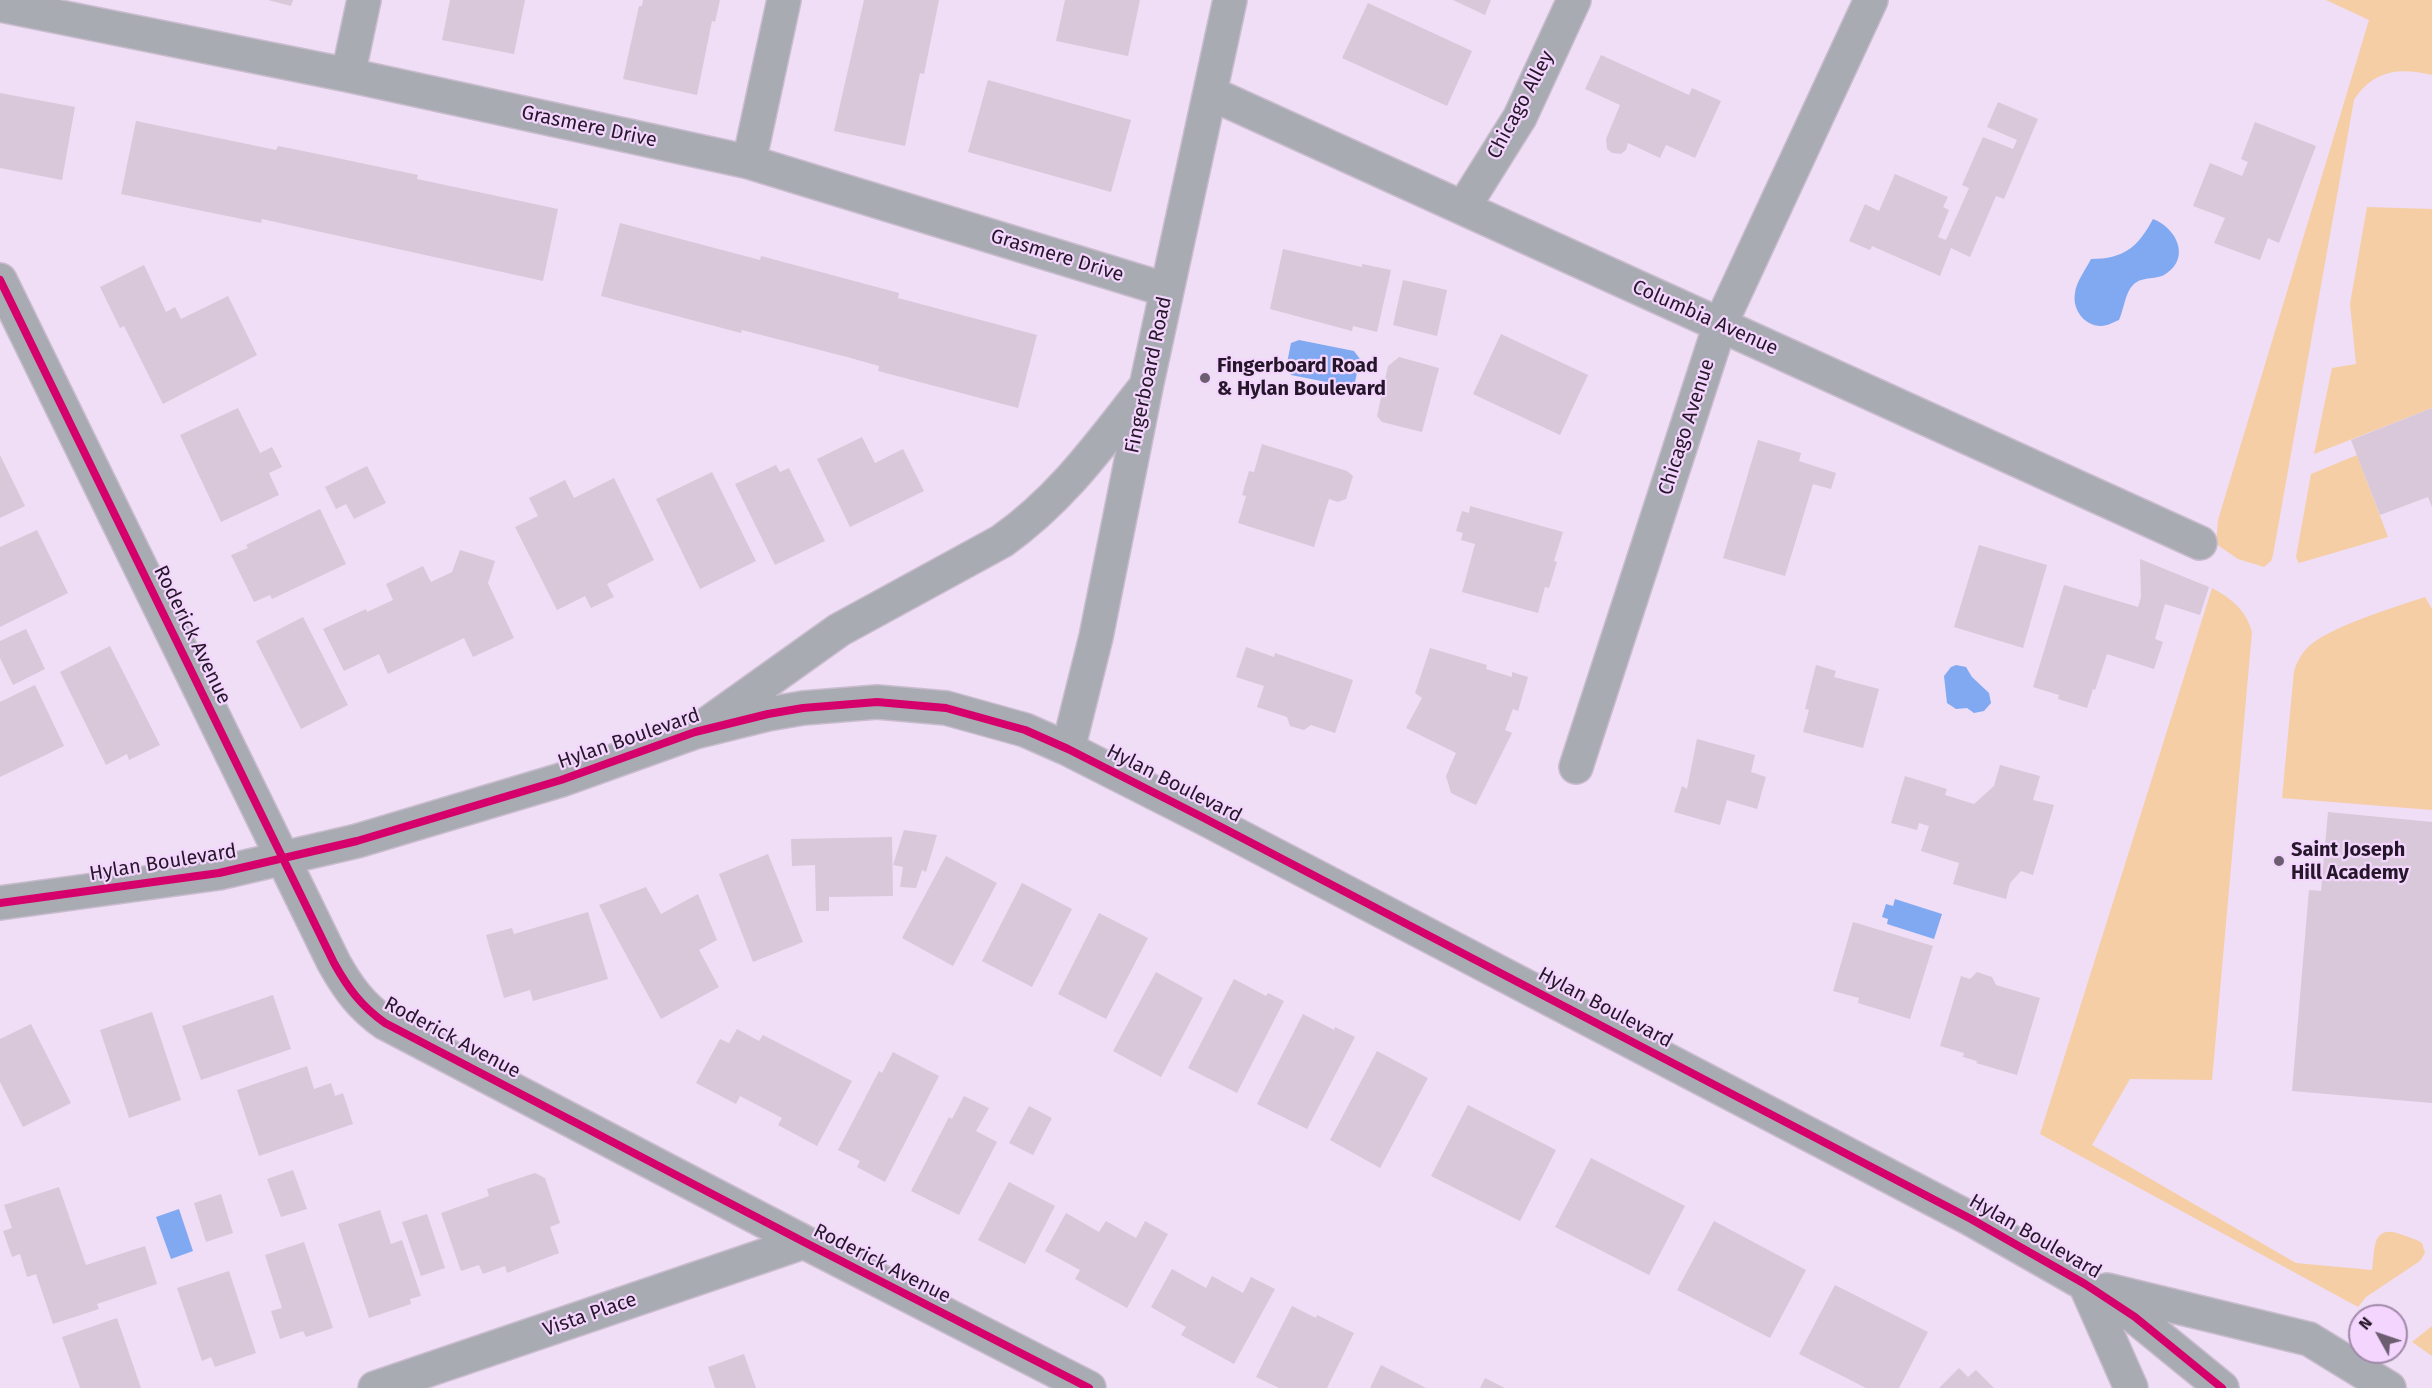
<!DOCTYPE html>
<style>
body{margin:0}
#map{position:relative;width:2432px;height:1388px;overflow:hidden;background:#efdef5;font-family:"Fira Sans",sans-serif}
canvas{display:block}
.north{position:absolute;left:2348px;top:1304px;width:60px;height:60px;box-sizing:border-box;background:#f3d5fe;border:2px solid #a189a9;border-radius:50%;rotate:310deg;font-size:16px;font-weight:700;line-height:24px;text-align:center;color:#251729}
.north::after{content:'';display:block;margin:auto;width:21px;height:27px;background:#6c5d70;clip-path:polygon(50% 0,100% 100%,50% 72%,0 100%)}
</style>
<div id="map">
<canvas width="2432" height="1388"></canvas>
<div class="north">N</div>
</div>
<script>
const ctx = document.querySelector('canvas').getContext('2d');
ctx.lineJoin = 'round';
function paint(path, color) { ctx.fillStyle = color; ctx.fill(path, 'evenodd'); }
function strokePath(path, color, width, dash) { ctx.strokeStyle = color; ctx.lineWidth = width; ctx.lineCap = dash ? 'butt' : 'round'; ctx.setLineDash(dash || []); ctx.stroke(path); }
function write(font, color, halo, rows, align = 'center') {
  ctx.font = font + ' "Fira Sans",sans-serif'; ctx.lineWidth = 4.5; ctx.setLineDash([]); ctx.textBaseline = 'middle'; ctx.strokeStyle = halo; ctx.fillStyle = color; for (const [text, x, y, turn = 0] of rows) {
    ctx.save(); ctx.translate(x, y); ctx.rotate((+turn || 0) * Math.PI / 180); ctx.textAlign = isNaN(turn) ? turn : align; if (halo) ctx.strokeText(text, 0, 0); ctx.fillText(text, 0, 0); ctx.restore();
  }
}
paint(new Path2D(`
 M2326 0H2432V75C2400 67 2373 70 2354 100L2273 555 2271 561 2264 567 2238 559 2216 544 2218 520 2369 20Z
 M2367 207 2432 209V408L2314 454 2332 368 2356 364 2350 304Z
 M2357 455 2388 537 2299 563 2296 557 2311 474Z
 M2212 588C2231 598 2246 610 2252 632L2212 1080 2130 1079 2092 1145 2296 1263 2372 1270C2375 1251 2371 1224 2400 1234 2408 1237 2416 1239 2422 1243L2425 1253 2420 1261 2366 1297 2358 1307 2040 1134Z
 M2425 597 2432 609V810L2282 798 2294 671C2297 662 2301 654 2308 647 2329 627 2395 607 2425 597Z
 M2432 1326V1356L2412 1342Z`), '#f6cea5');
paint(new Path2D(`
 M2153 219C2175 227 2191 256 2167 273 2157 281 2143 275 2133 285 2125 293 2124 309 2119 320 2114 322 2107 326 2101 326 2084 326 2072 309 2075 293 2076 282 2086 269 2091 259 2124 259 2138 247 2153 219Z
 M1299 340 1354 351 1360 359 1355 382 1346 386 1291 375 1286 368 1291 343Z
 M1956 665 1966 667 1972 677 1989 693 1991 703 1984 711 1974 713 1967 708 1956 709 1947 703 1944 676 1951 667Z
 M1895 899 1942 914 1934 939 1887 924 1888 919 1882 917 1886 904 1893 906Z
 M179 1209 193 1251 171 1259 156 1217Z`), '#80a9f2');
paint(new Path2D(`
 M268 0H293L291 6Z
 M450 0H525L514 54 442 40Z
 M643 0H720L715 22 712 21 697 95 623 79 639 6H642Z
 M864 0H939L924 74 920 73 905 146 834 131Z
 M1065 0H1140L1128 56 1056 41Z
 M1453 0H1491L1485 15Z
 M1368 3 1472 51 1447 106 1342 58Z
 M1601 55 1689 95 1692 88 1721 101 1695 158 1666 145 1660 158 1628 143 1626 150 1621 154 1612 153 1607 149 1606 139 1620 105 1585 89Z
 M988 80 1131 120 1111 192 968 152Z
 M0 93 75 107 62 180 0 168Z
 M1998 102 2038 119 2004 199 1996 196 1970 257 1951 248 1940 276 1872 246 1870 250 1849 241 1865 204 1879 211 1895 174 1948 197 1943 207 1949 210 1938 237 1946 240 1969 188 1962 185 1983 137 2013 149 2017 140 1987 127Z
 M136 121 276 150 278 146 313 153 418 175 417 179 558 209 543 281 262 219 261 223 121 194Z
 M2255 122 2316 146 2279 243 2268 238 2260 260 2214 243 2225 218 2193 206 2210 163 2242 176 2248 162 2241 159Z
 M620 223 760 260 761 256 899 293 898 298 1037 335 1018 408 878 371 879 366 847 357 742 330 741 333 601 296Z
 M1283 249 1362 267V264L1391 270 1377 332 1353 326 1352 331 1270 309Z
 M144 265 166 312 175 307 181 319 228 296 257 355 163 404 124 326 120 328 100 287Z
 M1403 280 1447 290 1437 336 1393 325Z
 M1501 334 1588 375 1560 435 1473 394Z
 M1399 357 1439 368 1422 432 1382 422 1377 416 1388 366Z
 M238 408 260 453 272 447 282 467 269 473 279 495 221 522 180 435Z
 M2432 408V507L2428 497 2380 515 2351 440Z
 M862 437 875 463 903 449 924 491 850 527 817 459Z
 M1758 440 1801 453 1799 461 1836 473 1831 489 1813 484 1785 576 1723 558Z
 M1262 444 1347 471 1353 476 1346 499 1338 502 1329 499 1314 547 1238 523 1246 496 1242 495 1249 471 1254 472Z
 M0 455 25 506 0 518Z
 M776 465 780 472 789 468 825 541 775 565 735 484Z
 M367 466 386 503 354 519 346 504 336 509 325 487Z
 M712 472 756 561 700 589 656 499Z
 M614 478 654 560 607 584 614 597 591 608 585 596 557 610 515 527 538 516 529 498 565 480 574 498Z
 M1470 506 1563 532 1554 561 1557 562 1549 588 1545 587 1538 613 1462 592 1475 544 1461 540 1463 533 1456 531 1462 511 1469 513Z
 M320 509 346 564 272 599 270 595 254 602 231 555 248 548 246 545Z
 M37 530 68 593 0 627V547Z
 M1979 545 2047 565 2023 648 1954 627Z
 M460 550 495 561 488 583 514 638 473 657 464 638 388 674 379 654 344 671 323 629 366 609 367 612 393 600 386 584 423 566 431 582 452 572Z
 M2140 559 2209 587 2200 615 2165 604 2155 639 2163 642 2154 669 2107 654 2095 690 2093 689 2087 708 2058 699 2059 695 2033 687 2064 585 2138 607 2141 597Z
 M303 617 348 705 301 729 256 641Z
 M26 629 45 669 13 685 0 658V641Z
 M110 646 160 745 129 760 127 754 106 765 60 672Z
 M1246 647 1274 657 1275 653 1353 680 1335 733 1311 725 1304 730 1290 726 1287 717 1257 707 1264 686 1236 677Z
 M1430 648 1487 665 1486 669 1512 677V672L1528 677 1518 711 1513 709 1505 730 1512 733 1476 805 1451 793 1446 776 1456 753 1406 728 1422 698 1415 693Z
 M1816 665 1836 671 1834 677 1879 689 1863 748 1803 732 1809 710 1805 709Z
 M35 685 64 746 0 777V702Z
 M1697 739 1755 755 1751 772 1766 777 1757 809 1727 800 1720 825 1674 812 1682 786 1687 789Z
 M2000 765 2040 776 2033 800 2054 805 2033 875 2021 871 2010 883 2006 899 1953 884 1959 863 1921 851 1929 826 1919 823 1917 830 1891 823 1905 776 1947 789 1945 795 1974 804 1994 786Z
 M2328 812 2432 822V1103L2292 1091 2309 890 2321 891Z
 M904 830 937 835 926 872 922 870 916 888 900 887 903 867 893 865Z
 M892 837 893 896 829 897V911H816L815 865 792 866 791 839Z
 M768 854 803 942 753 962 719 874Z
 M946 856 997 883 953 966 902 938Z
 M1022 883 1072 909 1032 987 982 961Z
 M646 887 661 914 698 894 717 940 699 950 719 987 661 1019 599 905Z
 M588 912 608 979 533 1001 530 990 504 998 486 935 512 928 514 934Z
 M1099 913 1148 938 1106 1019 1058 994Z
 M1853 922 1933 946 1910 1019 1858 1003 1859 998 1833 991Z
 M1156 972 1203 998 1161 1077 1113 1051Z
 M1977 972 1992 977 1996 985 2040 998 2017 1075 1976 1063 1977 1061 1963 1057 1964 1053 1940 1046 1961 976 1970 979Z
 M1234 979 1266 996 1268 993 1284 1001 1237 1093 1188 1068Z
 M273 995 291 1049 201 1080 182 1026Z
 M152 1012 181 1100 129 1118 100 1030Z
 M1303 1014 1334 1030 1335 1027 1355 1037 1307 1129 1257 1104Z
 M31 1024 71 1103 23 1127 0 1082V1039Z
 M737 1029 759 1041 763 1035 852 1081 817 1146 778 1125 782 1118 740 1096 736 1104 696 1083 720 1039 729 1043Z
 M1377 1051 1428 1078 1380 1168 1330 1140Z
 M893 1052 939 1076 885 1182 857 1167 860 1161 838 1150 879 1071 882 1073Z
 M307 1066 314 1089 331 1083 335 1096 343 1093 353 1124 259 1156 237 1090Z
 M964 1096 989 1108 976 1131 997 1142 959 1215 911 1191 949 1117 952 1119Z
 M1468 1105 1556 1150 1520 1221 1431 1176Z
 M1029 1106 1052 1118 1033 1155 1009 1143Z
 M1591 1158 1685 1206 1649 1275 1555 1227Z
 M293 1170 307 1209 281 1217 267 1179Z
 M535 1173 545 1178 560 1223 550 1227 559 1253 507 1273 505 1266 483 1274 479 1265 461 1271 441 1213 489 1196 487 1189Z
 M1009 1182 1055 1206 1025 1264 978 1240Z
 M59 1187 86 1265 145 1246 157 1284 97 1304 99 1309 53 1324 36 1274 27 1277 20 1254 12 1257 3 1231 12 1228 4 1205Z
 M221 1194 233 1233 206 1242 194 1203Z
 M380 1210 391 1244 402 1240 421 1296 410 1299 411 1304 369 1318 338 1224Z
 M1066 1213 1099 1232 1106 1221 1136 1238 1145 1221 1168 1234 1127 1308 1075 1279 1080 1270 1045 1251Z
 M427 1214 445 1268 421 1276 402 1222Z
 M1714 1221 1806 1270 1770 1338 1677 1290Z
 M304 1242 333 1328 306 1337 303 1331 280 1339 271 1311 282 1308 265 1255Z
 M1172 1269 1206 1288 1212 1276 1243 1293 1251 1277 1275 1289 1234 1364 1181 1335 1186 1327 1151 1307Z
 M229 1271 256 1353 215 1367 211 1357 202 1361 177 1288Z
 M1835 1285 1928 1332 1899 1388H1866L1799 1354Z
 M1292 1306 1316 1318 1317 1315 1354 1333 1327 1388H1279L1256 1377Z
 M117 1318 141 1388H80L62 1337Z
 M744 1354 756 1388H715L708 1367Z
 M1381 1365 1426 1388H1370Z
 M1959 1368 1968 1377 1976 1370 1994 1388H1939Z
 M1485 1378 1505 1388H1480Z`), '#d9c8da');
const minor = new Path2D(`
 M0 5 348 75 749 162 1167 290
 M348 75 364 0
 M1210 93 2200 543
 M749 162 784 0
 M1463 208 1520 117 1574 0
 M0 280 334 963C348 988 361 1006 385 1023L804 1242 1089 1388
 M710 722 839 630 1002 541C1062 498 1098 447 1143 390
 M1068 749 1096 637 1146 387 1230 0
 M1576 767 1720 325 1871 0
 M0 903 219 873 357 841 561 780 695 732 768 714 803 708 877 702 946 708 1025 730 1068 749 1202 817 1971 1219 2085 1284 2135 1317 2222 1388
 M2085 1284 2131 1388
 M2107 1290 2309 1339 2389 1388
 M375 1388 804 1242`);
strokePath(minor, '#cabccf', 36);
strokePath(minor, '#a8abb1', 33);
strokePath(new Path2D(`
 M0 280 334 963C348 988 361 1006 385 1023L804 1242 1089 1388
 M0 903 219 873 357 841 561 780 695 732 768 714 803 708 877 702 946 708 1025 730 1068 749 1202 817 1971 1219 2085 1284 2135 1317 2222 1388`), '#d6006c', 8);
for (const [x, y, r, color] of [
 [1205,378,6,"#6c5d70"],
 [2279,861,6,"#6c5d70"]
]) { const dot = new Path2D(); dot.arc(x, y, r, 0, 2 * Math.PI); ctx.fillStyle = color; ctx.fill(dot); strokePath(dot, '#f3d5fe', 2); }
write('20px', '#251729', '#f3d5fe', [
 ["Chicago Alley",1521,105,-62],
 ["Grasmere Drive",589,127,12],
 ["Grasmere Drive",1057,256,17],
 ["Columbia Avenue",1705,318,24],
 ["Fingerboard Road",1149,375,-78],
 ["Chicago Avenue",1687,427,-72],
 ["Roderick Avenue",192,635,64],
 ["Hylan Boulevard",629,739,-19],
 ["Hylan Boulevard",1174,784,27],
 ["Hylan Boulevard",163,863,-9],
 ["Hylan Boulevard",1605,1008,28],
 ["Roderick Avenue",452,1038,28],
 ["Hylan Boulevard",2035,1237,30],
 ["Roderick Avenue",882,1264,27],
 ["Vista Place",590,1315,-19]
]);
write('bold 20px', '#251729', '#f3d5fe', [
 ["Fingerboard Road",1217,366],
 ["& Hylan Boulevard",1217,389],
 ["Saint Joseph",2291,850],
 ["Hill Academy",2291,873]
], 'left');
</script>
